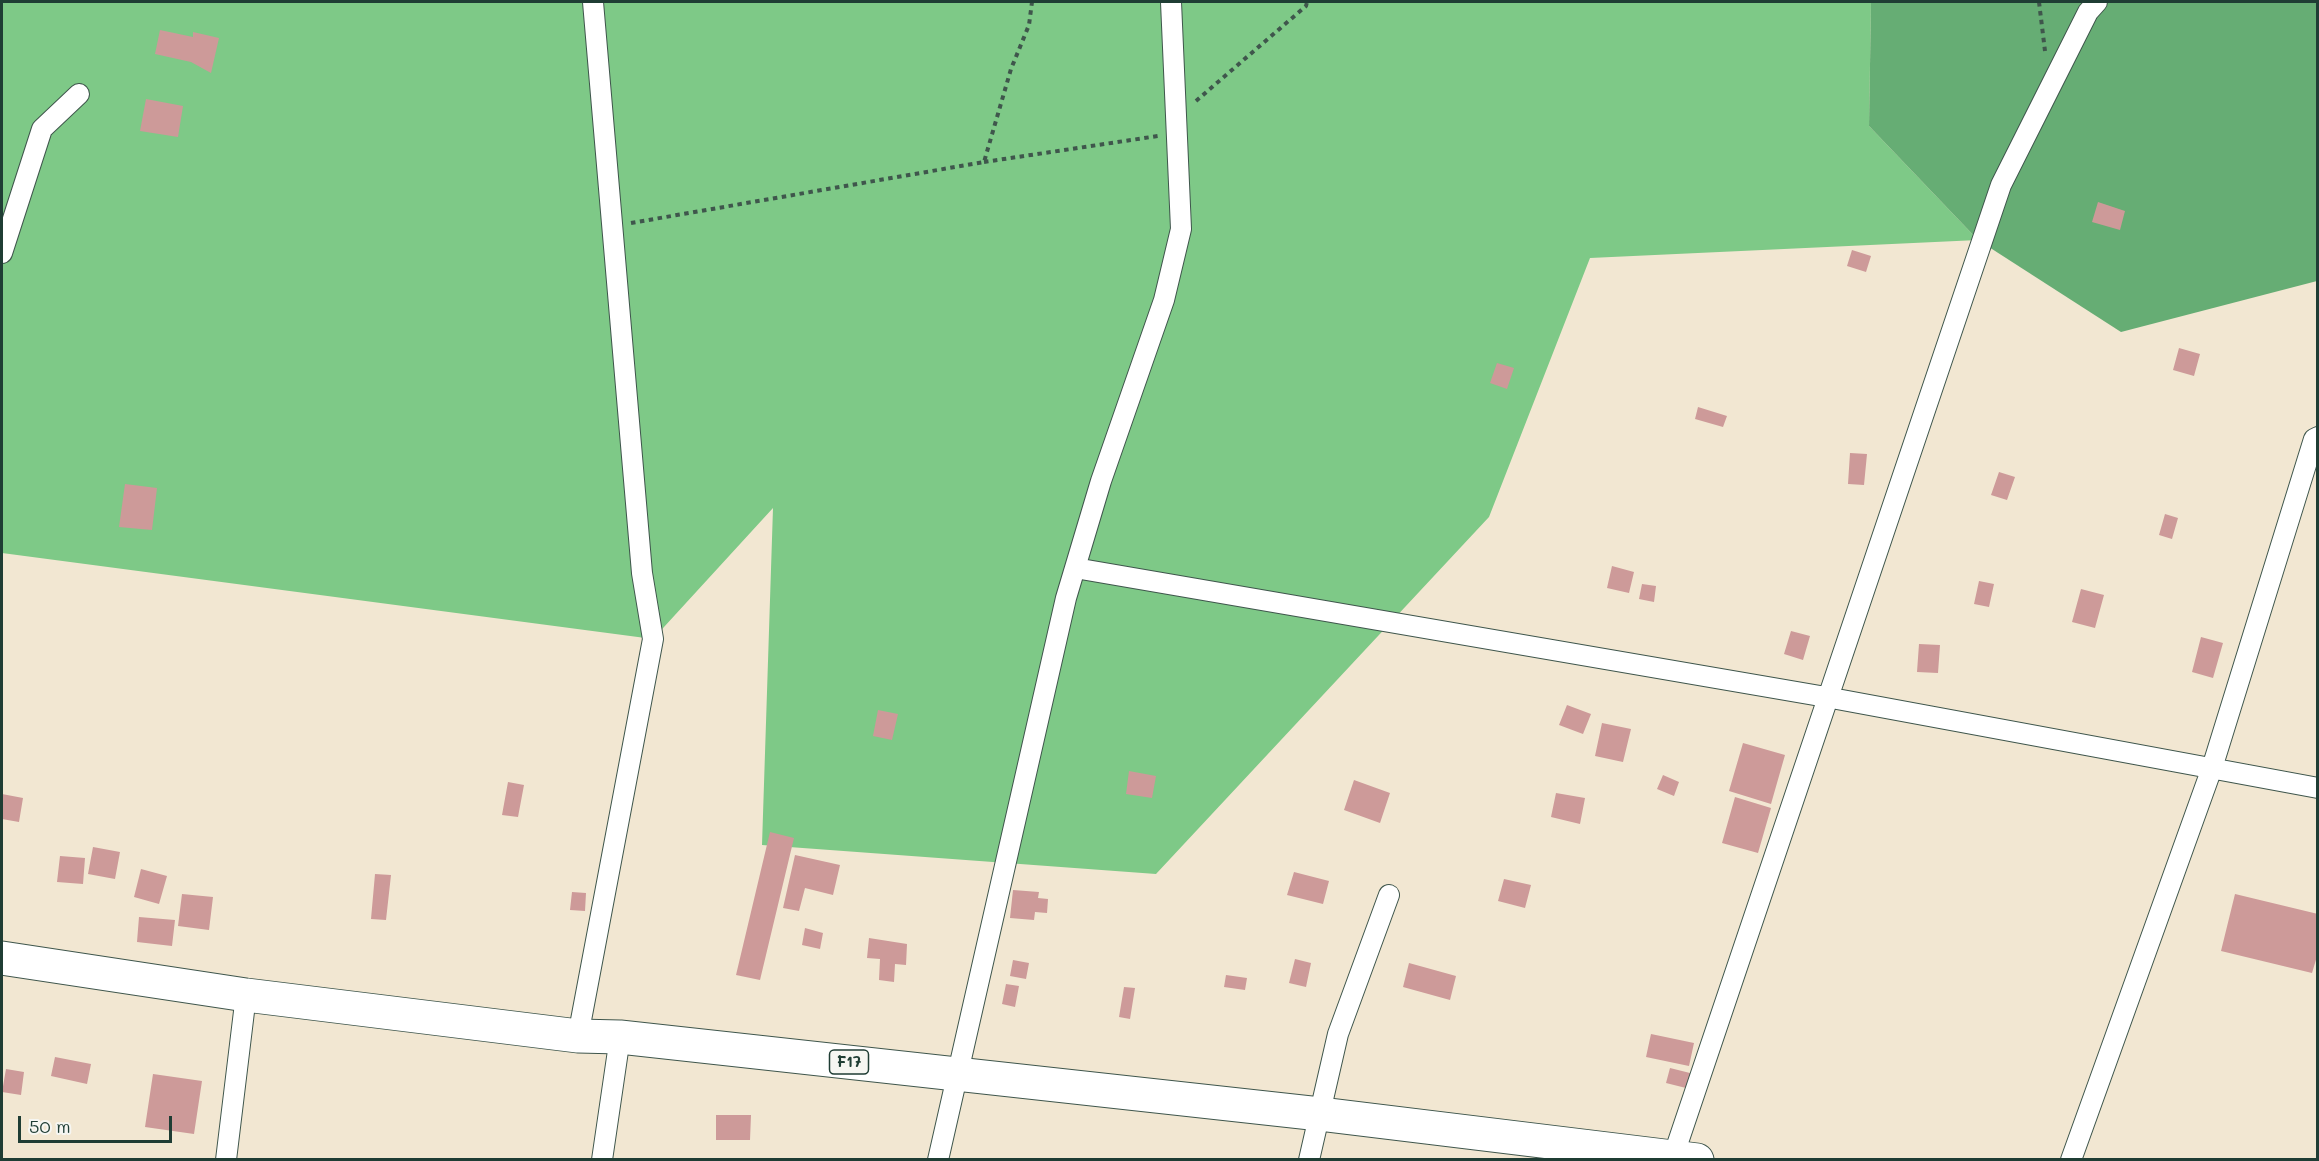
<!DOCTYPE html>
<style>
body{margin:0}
#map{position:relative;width:2319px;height:1161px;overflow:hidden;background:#f2e7d2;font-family:Mali,sans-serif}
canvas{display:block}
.frame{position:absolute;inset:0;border:3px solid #1f3d34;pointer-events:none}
.scale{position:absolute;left:18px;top:1116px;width:154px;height:27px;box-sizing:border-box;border:3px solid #1f3d34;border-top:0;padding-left:8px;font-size:18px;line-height:21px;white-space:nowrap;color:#1f3d34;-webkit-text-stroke:4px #f6f6f2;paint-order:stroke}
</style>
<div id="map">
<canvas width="2319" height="1161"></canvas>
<div class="frame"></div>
<div class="scale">50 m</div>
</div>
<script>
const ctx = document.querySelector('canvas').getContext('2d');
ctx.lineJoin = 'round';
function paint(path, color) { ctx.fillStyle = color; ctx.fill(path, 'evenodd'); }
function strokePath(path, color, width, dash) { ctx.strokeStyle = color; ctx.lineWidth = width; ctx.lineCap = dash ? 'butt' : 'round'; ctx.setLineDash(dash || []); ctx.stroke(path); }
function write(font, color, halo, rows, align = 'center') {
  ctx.font = font + ' Mali,sans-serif'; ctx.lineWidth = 4.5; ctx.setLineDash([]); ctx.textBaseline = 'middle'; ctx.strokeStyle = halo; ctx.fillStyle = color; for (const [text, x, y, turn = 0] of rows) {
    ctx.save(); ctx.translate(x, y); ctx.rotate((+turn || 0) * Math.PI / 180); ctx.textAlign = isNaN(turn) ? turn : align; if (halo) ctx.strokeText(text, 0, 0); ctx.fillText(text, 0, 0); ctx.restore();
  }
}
paint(new Path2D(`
 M2 2H1871L1869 126 1978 240 1590 258 1489 517 1156 874 762 845 773 508 653 639 2 553Z`), '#7ec987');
paint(new Path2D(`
 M1871 2H2317V281L2121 332 1978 240 1869 126Z`), '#66ad74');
paint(new Path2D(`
 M160 30 193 37V32L219 38 211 73 191 62 155 54Z
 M146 99 183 106 178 137 140 131Z
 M2098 202 2125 211 2120 230 2092 222Z
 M1852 250 1871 256 1866 272 1847 266Z
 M2179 348 2200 354 2194 376 2173 370Z
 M1497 363 1514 368 1507 389 1490 383Z
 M1698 407 1727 416 1723 427 1695 419Z
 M1850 453 1867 454 1864 485 1848 484Z
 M1999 472 2015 477 2007 500 1991 495Z
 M125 484 157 488 152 530 119 527Z
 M2165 514 2178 518 2172 539 2159 535Z
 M1612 566 1634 572 1629 593 1607 588Z
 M1979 581 1994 584 1989 607 1974 604Z
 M1642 584 1656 586 1654 602 1639 599Z
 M2081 589 2104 595 2095 628 2072 622Z
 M1791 631 1810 636 1803 660 1784 654Z
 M2201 637 2223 643 2213 678 2192 672Z
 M1919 644 1940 645 1938 673 1917 672Z
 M1567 705 1591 714 1583 734 1559 725Z
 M878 710 898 714 892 740 873 736Z
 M1602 723 1631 729 1623 762 1595 756Z
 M1743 743 1785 755 1771 804 1729 791Z
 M1129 771 1156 776 1152 798 1126 794Z
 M1663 775 1679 782 1674 796 1657 789Z
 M1354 780 1390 793 1380 823 1344 810Z
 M508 782 524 785 518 817 502 815Z
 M1556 793 1585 798 1580 824 1551 817Z
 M2 794 23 798 19 822 2 819Z
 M1735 797 1771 808 1758 853 1722 843Z
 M770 832 794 838 760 980 736 975Z
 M93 847 120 852 115 879 88 874Z
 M795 855 840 865 833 895 805 888 799 911 783 908Z
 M60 856 85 858 83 884 57 882Z
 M141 869 167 876 159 904 134 897Z
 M1294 872 1329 881 1323 904 1287 895Z
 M375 874 391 875 386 920 371 919Z
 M1504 879 1531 885 1525 908 1498 901Z
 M1013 890 1039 892 1038 898 1048 899 1047 913 1035 912 1034 920 1010 918Z
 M572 892 586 893 585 911 570 910Z
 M182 894 213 897 209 930 178 926Z
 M2235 894 2318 914V953L2312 973 2221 951Z
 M139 917 175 920 172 946 137 942Z
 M805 928 823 933 820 949 802 945Z
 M869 938 907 944 906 965 895 964 894 982 879 980 880 959 867 958Z
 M1295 959 1311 963 1306 987 1289 983Z
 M1013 960 1029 963 1026 979 1010 976Z
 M1409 963 1456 976 1450 1000 1403 987Z
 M1226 975 1247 978 1245 990 1224 987Z
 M1006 984 1019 986 1015 1007 1002 1004Z
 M1124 987 1135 988 1130 1019 1119 1017Z
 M1651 1034 1694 1043 1689 1066 1646 1057Z
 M55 1057 91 1064 87 1084 51 1076Z
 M1670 1068 1694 1074 1690 1089 1666 1083Z
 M6 1069 24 1072 21 1095 2 1092Z
 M153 1074 202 1081 194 1134 145 1127Z
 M716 1115H751L750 1140H716Z`), '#cd9a99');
const street = new Path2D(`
 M2 253 42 129 79 94
 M1075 568 1826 697 2318 788
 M578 1036 653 639 642 573 593 2
 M226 1160 246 995
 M602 1160 620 1037
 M938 1160 1066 598 1101 481 1164 300 1181 229 1171 2
 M1309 1160 1338 1034 1389 895
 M1672 1160 2001 185 2088 12 2097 2
 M2071 1160 2212 768 2314 439 2318 437`);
const highway = new Path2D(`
 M2 958 246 995 578 1036 620 1037 1320 1114 1697 1160`);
strokePath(street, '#3f564c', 22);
strokePath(highway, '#3f564c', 35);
strokePath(new Path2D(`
 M2039 2 2045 51
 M1196 101 1306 6 1307 2
 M984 162 1158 136
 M631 223 984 162 1011 69 1029 25 1032 2`), '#3f564c', 4, [4.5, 4.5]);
strokePath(street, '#fff', 20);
strokePath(highway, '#fff', 33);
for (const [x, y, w] of [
 [849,1062,39]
]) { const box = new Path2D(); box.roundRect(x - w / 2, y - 12, w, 24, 4.5); ctx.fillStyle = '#f6f6f2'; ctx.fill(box); strokePath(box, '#1f3d34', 1.5); }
write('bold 15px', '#1f3d34', null, [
 ["F17",849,1062]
]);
</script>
